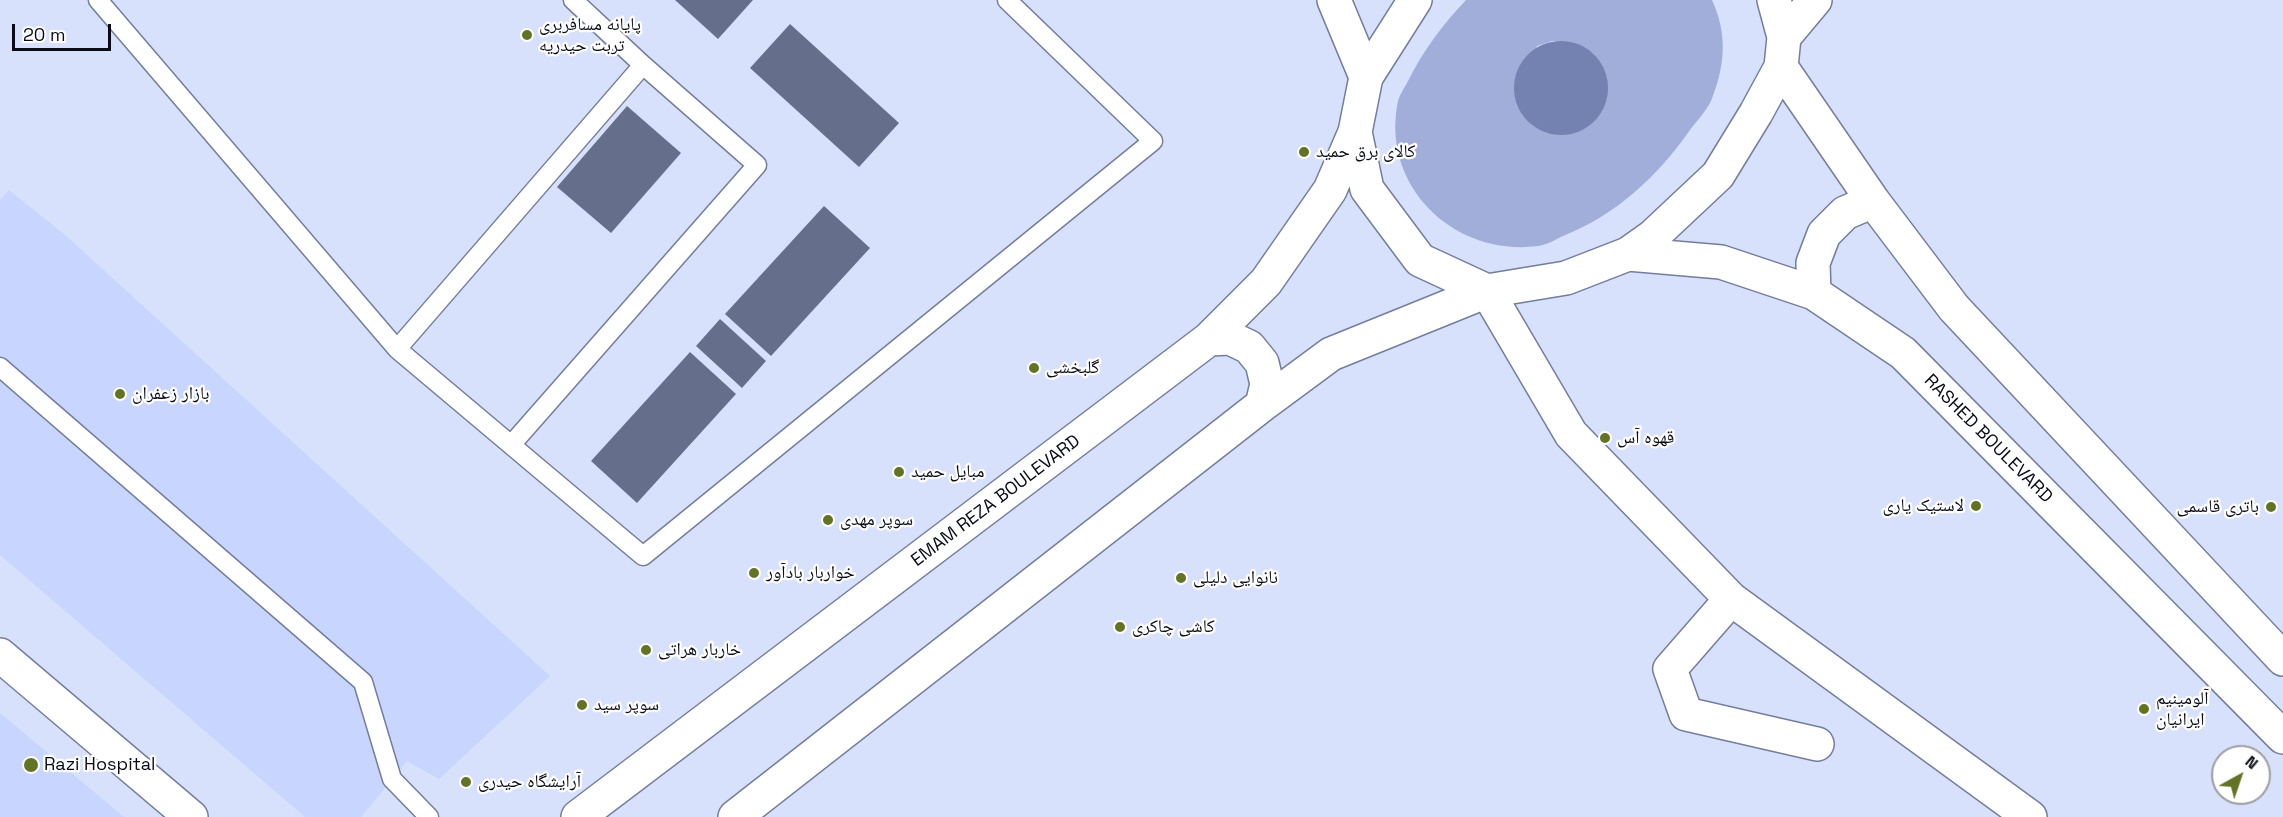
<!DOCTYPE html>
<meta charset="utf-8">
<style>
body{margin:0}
#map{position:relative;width:2283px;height:817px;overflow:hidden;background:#d8e1fc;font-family:"Space Grotesk",sans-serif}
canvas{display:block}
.north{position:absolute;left:2211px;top:745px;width:60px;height:60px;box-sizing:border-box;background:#fff;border:2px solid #9d9ea2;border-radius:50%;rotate:40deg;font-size:16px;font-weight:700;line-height:24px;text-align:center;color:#090c17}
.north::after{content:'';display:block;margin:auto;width:21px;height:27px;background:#627423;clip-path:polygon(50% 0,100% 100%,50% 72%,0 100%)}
.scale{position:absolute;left:12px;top:24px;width:99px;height:27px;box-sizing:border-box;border:3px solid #090c17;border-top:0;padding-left:8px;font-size:18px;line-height:21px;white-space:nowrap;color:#090c17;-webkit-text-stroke:4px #fff;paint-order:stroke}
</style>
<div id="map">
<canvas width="2283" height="817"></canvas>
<div class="north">N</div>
<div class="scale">20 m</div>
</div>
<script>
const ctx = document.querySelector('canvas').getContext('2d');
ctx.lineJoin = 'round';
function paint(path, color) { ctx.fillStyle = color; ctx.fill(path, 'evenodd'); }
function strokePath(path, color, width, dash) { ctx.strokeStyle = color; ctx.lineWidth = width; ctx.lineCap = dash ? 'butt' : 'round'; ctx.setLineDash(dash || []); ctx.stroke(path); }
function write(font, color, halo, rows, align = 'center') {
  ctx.font = font + ' "Space Grotesk","Noto Naskh Arabic",sans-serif'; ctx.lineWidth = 4.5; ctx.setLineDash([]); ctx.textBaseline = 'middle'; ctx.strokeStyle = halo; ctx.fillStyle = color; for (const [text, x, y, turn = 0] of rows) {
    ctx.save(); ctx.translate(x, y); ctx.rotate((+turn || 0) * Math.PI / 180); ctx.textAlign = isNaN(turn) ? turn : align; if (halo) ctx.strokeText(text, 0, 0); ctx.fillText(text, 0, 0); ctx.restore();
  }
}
paint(new Path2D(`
 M9 190 64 234 550 676 439 779 407 761 361 817H305L0 555V200Z
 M0 713 124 817H0Z`), '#c8d5fe');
paint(new Path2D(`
 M1466 0H1712C1728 35 1725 66 1711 101 1706 111 1697 121 1690 130 1657 177 1616 215 1563 236 1555 240 1546 245 1538 246 1454 257 1380 186 1398 101 1400 94 1405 87 1408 81 1423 51 1443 24 1466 0ZM1552 41C1570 41 1581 44 1595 55L1547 133 1533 126 1522 114 1537 46Z`), '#a1aeda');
paint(new Path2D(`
 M1514 88a47 47 0 1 1 94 0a47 47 0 1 1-94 0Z`), '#7482b1');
paint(new Path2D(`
 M675 0H753L718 39Z
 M790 24 899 123 859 167 750 68Z
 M627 106 681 153 611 233 557 187Z
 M824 206 870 248 771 356 725 314Z
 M720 319 766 361 742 388 696 346Z
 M690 352 736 394 637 503 591 461Z`), '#656f8c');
const service = new Path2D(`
 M98 0 397 349 643 65 573 0
 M397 349 643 556 1153 141 1007 0
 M0 367 363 682 392 779 429 817
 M511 445 757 165 643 65`);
const minor = new Path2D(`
 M1487 291 1571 434 1731 599 2030 817
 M1731 599 1670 669 1686 714 1817 744`);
const tertiary = new Path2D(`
 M0 655 191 817`);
const secondary = new Path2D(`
 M1334 0 1366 77`);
const primary = new Path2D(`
 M1415 0 1366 77 1355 132 1367 189 1420 260 1487 291 1566 278 1628 254 1652 237 1718 175 1756 113 1781 67 1784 37 1774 0
 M1784 37 1815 0
 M1781 67 1873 201 1954 308 2283 659
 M1628 254 1721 262 1814 293 1903 353 2283 737
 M1814 293 1813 263 1824 234 1845 213 1873 201
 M1209 339 1230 338 1249 347 1262 363 1267 384 1262 405
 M578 817 1209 339 1266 282 1330 190 1355 132
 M735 817 1262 405 1331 354 1487 291`);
strokePath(service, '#747d9c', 21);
strokePath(minor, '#747d9c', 36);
strokePath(tertiary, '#747d9c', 36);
strokePath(secondary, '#747d9c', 36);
strokePath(primary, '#747d9c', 36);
strokePath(service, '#fff', 18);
strokePath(minor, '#fff', 33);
strokePath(tertiary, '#fff', 33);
strokePath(secondary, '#fff', 33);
strokePath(primary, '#fff', 33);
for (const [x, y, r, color] of [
 [527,35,6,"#627423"],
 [1304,152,6,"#627423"],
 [1034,368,6,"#627423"],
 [120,394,6,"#627423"],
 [1605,438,6,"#627423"],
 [899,472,6,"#627423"],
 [1976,506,6,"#627423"],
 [2271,507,6,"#627423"],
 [828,520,6,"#627423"],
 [754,573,6,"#627423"],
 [1181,578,6,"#627423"],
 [1120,627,6,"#627423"],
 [646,650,6,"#627423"],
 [582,705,6,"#627423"],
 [2144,709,6,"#627423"],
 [31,765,8,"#627423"],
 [466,782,6,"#627423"]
]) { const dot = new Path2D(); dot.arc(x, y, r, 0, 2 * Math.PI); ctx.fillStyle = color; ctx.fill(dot); strokePath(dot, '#fff', 2); }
write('18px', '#090c17', '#fff', [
 ["پایانه مسافربری",539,25],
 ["تربت حیدریه",539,46],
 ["کالای برق حمید",1316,152],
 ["گلبخشی",1046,368],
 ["بازار زعفران",132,394],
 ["قهوه آس",1617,438],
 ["مبایل حمید",911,472],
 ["لاستیک یاری",1964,506,"right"],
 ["باتری قاسمی",2259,507,"right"],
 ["سوپر مهدی",840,520],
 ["خواربار بادآور",766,573],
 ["نانوایی دلیلی",1193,578],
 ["کاشی چاکری",1132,627],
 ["خاربار هراتی",658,650],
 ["آلومینیم",2156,699],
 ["ایرانیان",2156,720],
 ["سوپر سید",594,705],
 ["Razi Hospital",44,765],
 ["آرایشگاه حیدری",478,782]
], 'left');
write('18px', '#090c17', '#fff', [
 ["RASHED BOULEVARD",1988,439,45],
 ["EMAM REZA BOULEVARD",996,501,-37]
]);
</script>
